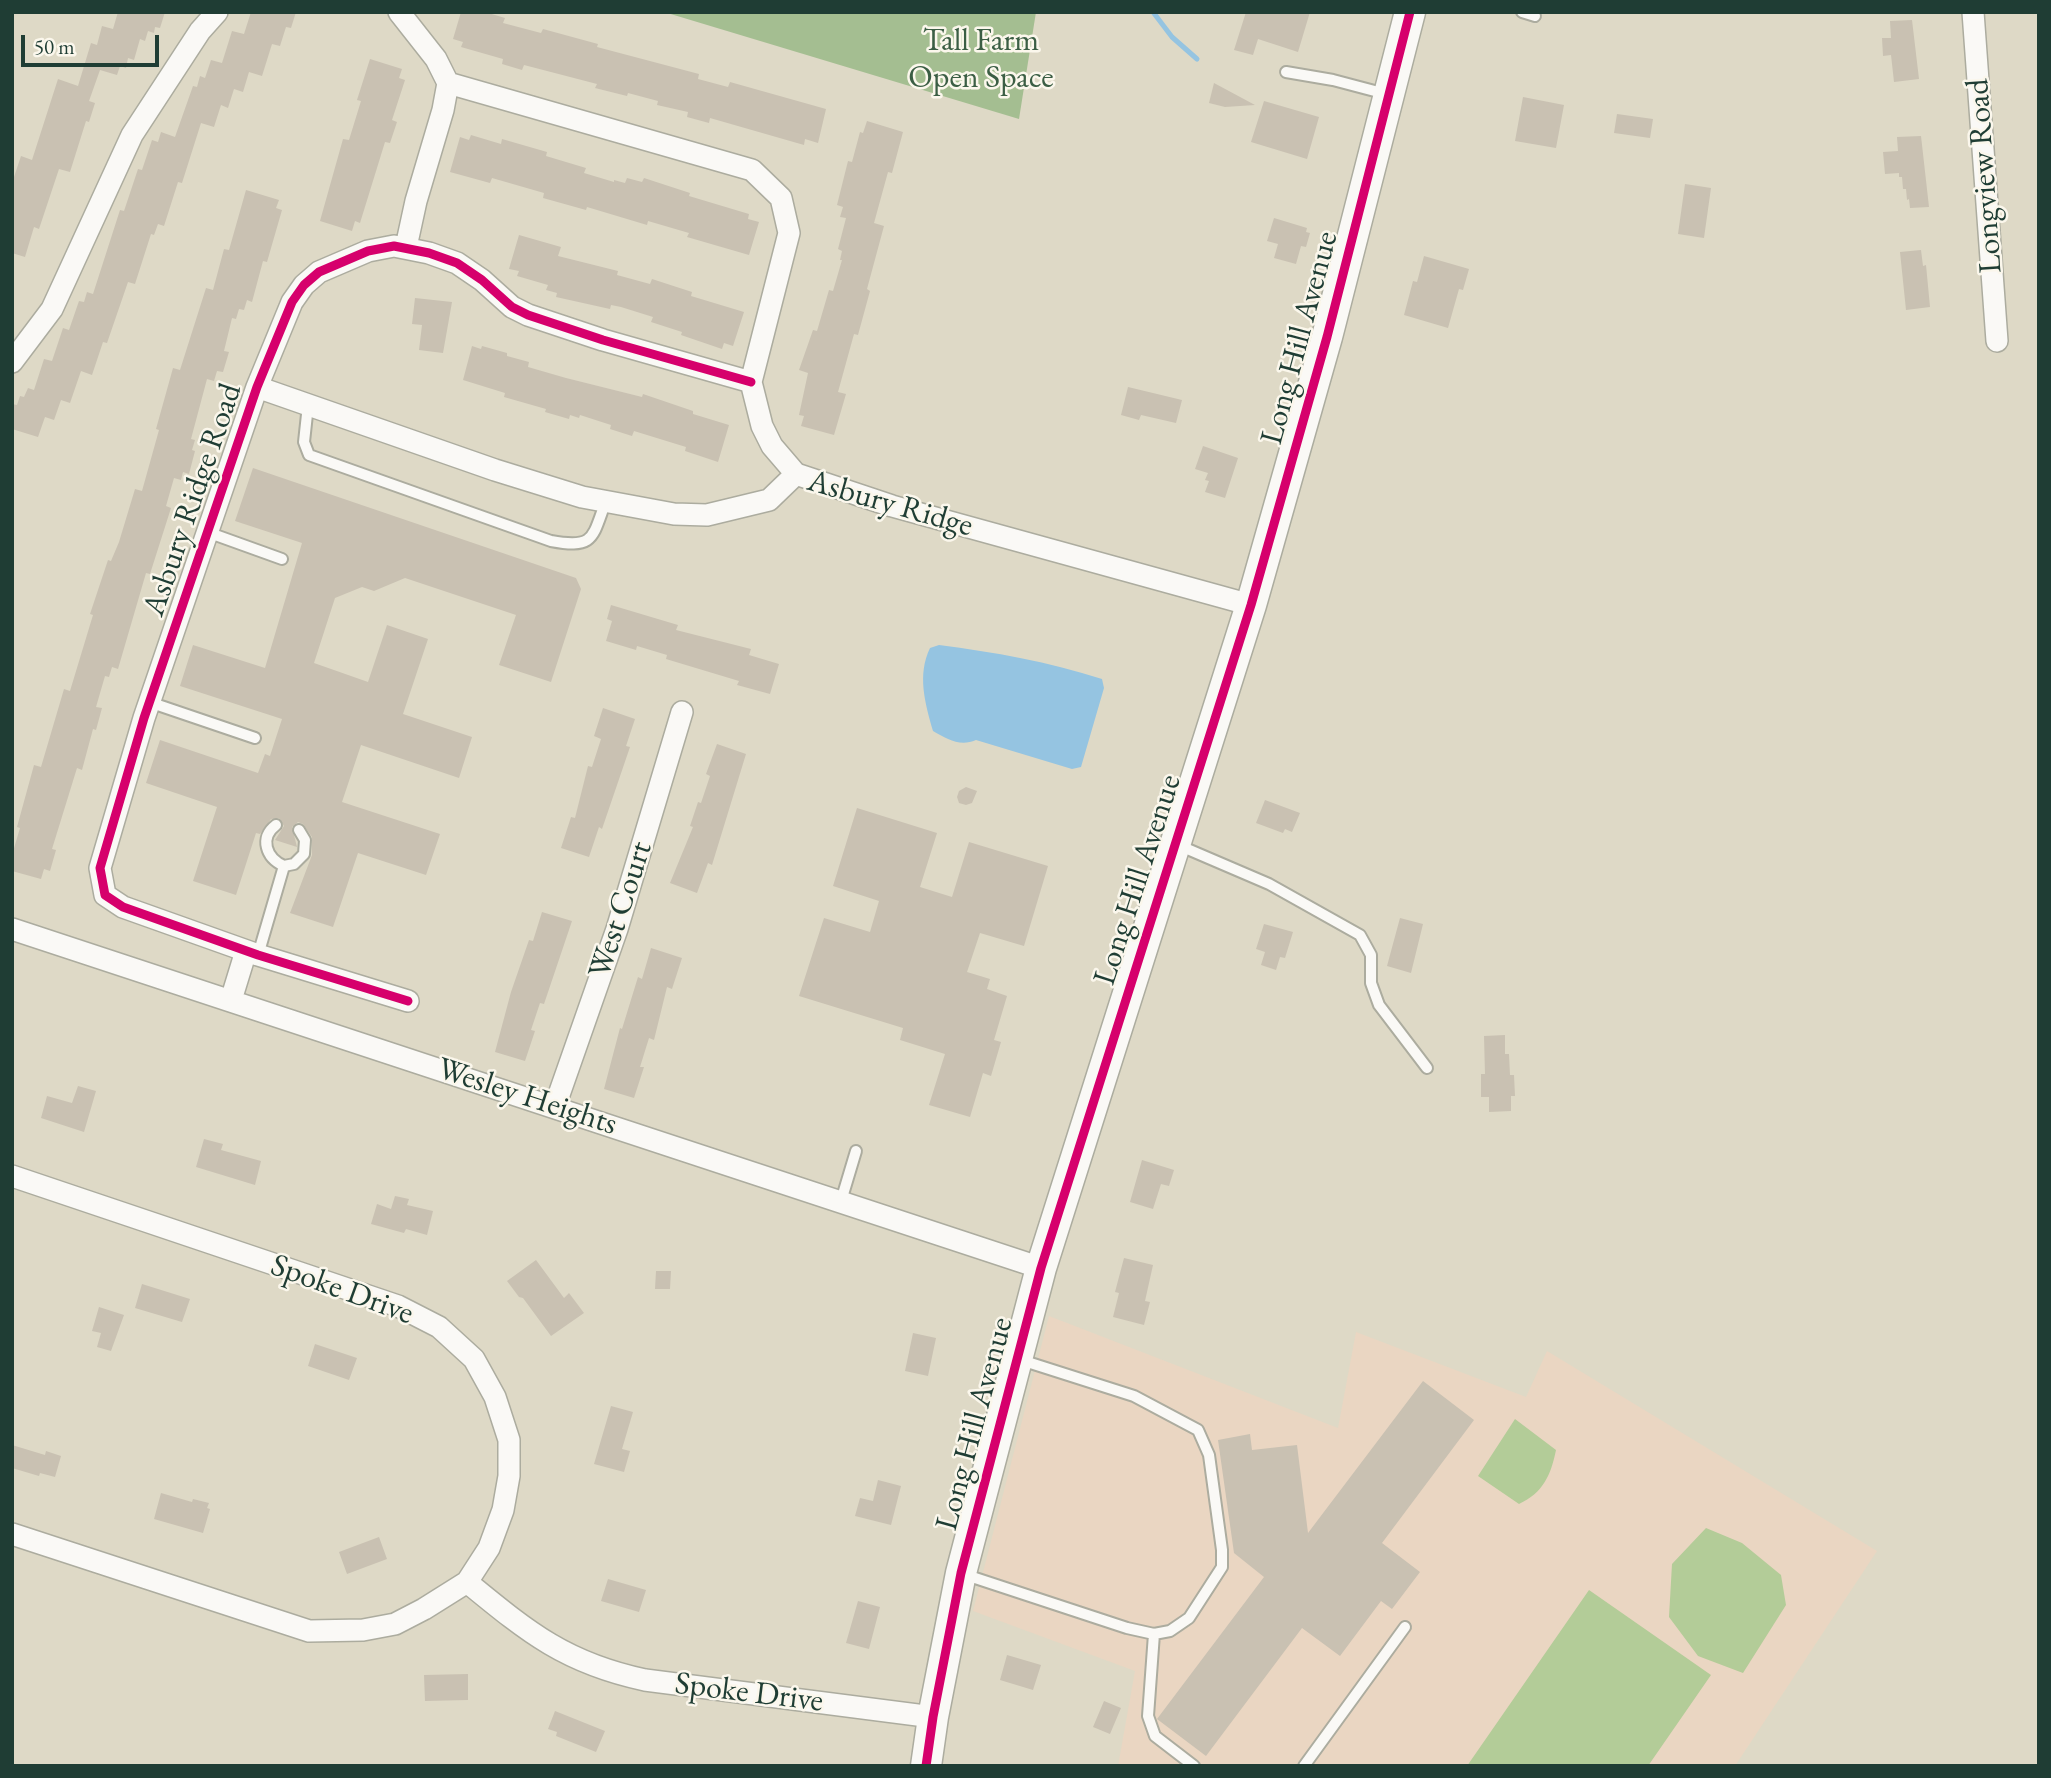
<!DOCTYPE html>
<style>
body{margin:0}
#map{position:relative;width:2051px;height:1778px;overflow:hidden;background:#ded9c6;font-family:"EB Garamond",serif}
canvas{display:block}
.frame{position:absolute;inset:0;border:14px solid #1f3d34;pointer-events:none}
.scale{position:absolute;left:21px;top:35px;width:138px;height:32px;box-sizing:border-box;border:4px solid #1f3d34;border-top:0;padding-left:9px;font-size:21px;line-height:24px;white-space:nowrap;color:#1f3d34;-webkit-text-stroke:5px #fbf7ec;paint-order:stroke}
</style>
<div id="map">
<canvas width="2051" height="1778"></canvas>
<div class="frame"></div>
<div class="scale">50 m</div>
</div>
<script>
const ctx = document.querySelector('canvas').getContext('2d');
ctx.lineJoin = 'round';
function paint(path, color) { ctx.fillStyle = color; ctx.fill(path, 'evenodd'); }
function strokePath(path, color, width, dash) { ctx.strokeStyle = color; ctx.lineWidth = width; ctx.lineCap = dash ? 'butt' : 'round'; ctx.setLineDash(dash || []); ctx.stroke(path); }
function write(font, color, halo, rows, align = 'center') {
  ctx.font = font + ' "EB Garamond",serif'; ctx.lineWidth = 5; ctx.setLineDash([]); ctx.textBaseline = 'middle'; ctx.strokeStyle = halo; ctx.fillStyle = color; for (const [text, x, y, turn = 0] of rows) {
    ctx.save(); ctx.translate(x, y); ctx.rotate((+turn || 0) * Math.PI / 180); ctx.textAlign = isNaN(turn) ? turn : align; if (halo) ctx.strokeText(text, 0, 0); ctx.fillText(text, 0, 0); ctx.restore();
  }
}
paint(new Path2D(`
 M1049 1316 1338 1428 1356 1332 1526 1397 1547 1351 1877 1551 1735 1766H1118L1135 1671 973 1611Z`), '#ead6c2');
paint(new Path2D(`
 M1515 1419 1556 1450C1551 1475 1543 1493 1519 1504L1478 1476Z
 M1706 1528 1742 1543 1781 1575 1786 1605 1743 1673 1698 1656 1669 1617 1672 1564Z
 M1589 1590 1711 1675 1648 1766H1467Z`), '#b3cc98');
paint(new Path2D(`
 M664 12H1036L1019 119Z`), '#a4be91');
paint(new Path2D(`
 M939 645C994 652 1049 662 1102 679L1104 688 1081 767 1072 769 976 740C960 747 947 739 933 731 925 703 917 675 930 648Z`), '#95c4e1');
strokePath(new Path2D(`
 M1153 12 1172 37 1197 59`), '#95c4e1', 5);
paint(new Path2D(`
 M118 12H165L160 28 155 27 154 33 148 31 145 41 140 39 134 60 128 58 126 68 120 66 117 75 100 70 89 101 95 103 89 122 86 121 70 172 59 169 39 229 34 227 25 257 12 253V183L21 156 32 160 58 79 78 86 91 43 97 45 102 26 113 29Z
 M251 12H296L291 28 286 27 280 46 272 44 262 76 249 72 243 92 234 89 228 108 221 105 214 127 201 123 182 183 178 182 164 226 158 224 154 235 151 234 135 284 128 282 107 343 103 342 92 375 81 371 70 403 61 400 54 420 45 417 38 437 12 429V404L17 405 20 396 24 397 28 388 34 390 44 359 52 361 63 328 69 330 79 301 84 302 87 292 93 294 120 210 124 211 138 169 142 170 152 140 158 142 161 132 175 137 193 86 197 87 200 76 205 78 211 60 222 63 232 31 244 34Z
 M461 12H485L505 18 503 23 541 33 543 29 598 44 597 47 699 74 698 79 728 87 730 82 826 109 818 143 805 139 804 145 710 118 709 123 687 117 688 112 657 105 658 101 628 93 627 96 595 88 597 84 524 65 522 70 502 64 503 59 461 47 463 42 453 39Z
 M1246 12H1310L1298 52 1258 39 1253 55 1234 50Z
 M1912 20 1919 79 1894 82 1891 55 1883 56 1882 38H1891L1890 21Z
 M370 59 402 69 399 78 405 80 392 120 397 122 390 143 385 142 360 223 355 221 352 231 320 221 343 139 349 140 361 101 357 100Z
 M1214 83 1255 105 1225 107 1209 103Z
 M1523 97 1564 105 1556 148 1515 141Z
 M1264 101 1319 117 1307 159 1251 142Z
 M1617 114 1653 119 1650 138 1614 133Z
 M867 121 903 132 892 173 888 172 874 223 884 226 867 289 870 291 858 335 854 334 838 392 846 394 834 435 801 426 804 416 799 415 808 373 799 370 813 330 817 331 829 290 833 291 842 260H840L842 251 838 249 846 218 840 217 843 207 837 205 848 161 852 162 860 132 863 133Z
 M471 135 501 144 502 139 547 152 546 156 586 168 584 173 614 182V180L625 183 627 178 642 182 644 178 690 193 689 196 749 214 748 219 759 222 749 255 687 237 689 233 648 221 647 225 587 207 586 210 543 198 544 193 492 178 490 183 450 172 460 137 469 140Z
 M1921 136 1929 207 1910 208 1909 199 1907 200 1906 189H1903L1902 177H1899V173L1885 174 1883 152 1898 151 1897 137Z
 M1685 184 1711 188 1704 238 1678 234Z
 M246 190 279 200 276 208 282 210 267 262 263 261 252 302 247 300 244 310 239 309 236 319 232 318 224 351 229 352 223 372 217 371 214 381 207 379 191 439 195 440 192 450 195 451 189 474 183 472 181 480 174 478 166 506 171 508 150 574 146 573 118 669 112 667 109 677 105 676 96 707 102 708 96 730 93 729 82 770 77 768 52 849 56 850 50 871 44 869 41 879 12 871V855L20 828 17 827 34 765 41 767 64 689 70 691 93 615 90 614 108 560 111 561 119 542 135 489 142 491 159 430 156 429 173 368 180 370 206 288 213 290 224 249 229 250Z
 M1274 218 1307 228 1306 232 1310 233 1306 247 1301 246 1296 264 1274 258 1278 244 1267 241Z
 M519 235 561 247 558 256 618 271 617 275 650 284 652 279 692 292 691 296 744 312 733 346 724 343 722 349 681 335 682 332 651 322 653 317 621 307 611 305 610 309 556 297 557 293 546 290 548 285 517 276 519 271 509 269Z
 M1921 250 1923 266 1926 265 1930 307 1906 310 1900 252Z
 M1424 256 1469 269 1463 290 1459 289 1448 328 1404 315 1413 281 1417 282Z
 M415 298 452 302 443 353 419 350 422 325 412 324Z
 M472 346 481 349 482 346 507 353V356L529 362 528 367 566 378 642 397 643 394 693 411V414L729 425 718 462 685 451 686 447 634 431 632 436 610 429 611 425 580 415 579 418 570 415 569 419 545 412 546 409 504 397 505 393 463 380Z
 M1128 387 1182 400 1176 423 1141 415 1139 420 1121 415Z
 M1203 446 1238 458 1225 498 1205 492 1209 481 1205 480 1208 473 1195 469Z
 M253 468 576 578 581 589 551 682 499 665 516 615 405 578 374 591 362 587 335 598 314 663 368 682 387 625 428 639 403 714 472 737 459 778 361 745 342 802 440 834 426 875 358 853 333 927 290 913 312 855V837L303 824 298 822 292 827 297 847 275 840 284 826 279 818 271 819 260 834 256 833 236 895 193 881 217 807 146 783 160 740 258 773 265 754 270 756 282 719 180 686 193 645 265 668 302 543 235 521Z
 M611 605 678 625 676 630 751 649 749 655 779 664 770 694 737 685 739 681 666 659 667 655 637 646 636 650 606 641 612 621 607 619Z
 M603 708 635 719 626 746 630 747 602 829 599 827 589 857 561 848 571 817 575 818 588 766 592 767 601 739 594 736Z
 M717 744 746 754 712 865 708 863 697 893 670 883 693 827 690 826 698 802 701 803 710 776 706 774Z
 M966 787 977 791 972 803 966 805 959 803 957 797 959 791Z
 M1265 800 1300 813 1292 832 1285 829 1283 833 1256 823Z
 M857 808 937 833 920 887 952 897 969 842 1048 866 1024 946 980 933 967 972 990 979 987 989 1007 996 994 1040 1001 1042 991 1076 983 1073 970 1117 929 1105 945 1054 900 1040 903 1028 799 996 824 918 870 932 879 901 833 886Z
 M542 912 572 921 544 1004 540 1003 531 1030 535 1031 525 1061 495 1052 511 992 529 940 533 941Z
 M1400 918 1423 924 1411 973 1387 966Z
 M1264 924 1293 932 1285 958 1280 957 1276 970 1261 965 1265 952 1256 949Z
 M651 948 682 958 672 989 667 987 654 1040 649 1038 640 1067H644L634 1098 604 1089 620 1028 622 1029 638 977 642 979Z
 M1505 1035V1054H1509L1510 1075H1514L1515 1096H1511V1111L1489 1112V1097H1481V1074H1485L1484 1036Z
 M78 1086 96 1091 84 1132 41 1118 47 1096 72 1103Z
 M204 1139 223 1144 221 1150 261 1161 255 1185 196 1167Z
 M1142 1160 1174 1170 1169 1186 1161 1184 1153 1209 1130 1202Z
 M395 1196 409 1199 407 1205 433 1211 427 1235 406 1229 404 1233 371 1224 377 1204 391 1209Z
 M1124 1258 1153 1265 1145 1301 1150 1302 1144 1325 1113 1317 1119 1293 1115 1292Z
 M536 1260 564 1298 569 1293 584 1313 551 1336 523 1298 519 1297 507 1281Z
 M656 1271H671L670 1289H655Z
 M142 1284 190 1299 182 1322 135 1308Z
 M99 1307 124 1315 111 1351 97 1347 101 1333 92 1331Z
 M913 1333 936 1338 928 1376 905 1371Z
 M315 1344 357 1358 349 1380 308 1366Z
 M1423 1381 1474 1420 1382 1543 1420 1572 1392 1609 1381 1601 1340 1656 1302 1628 1206 1756 1157 1719 1264 1577 1234 1553 1218 1440 1250 1434 1252 1450 1297 1445 1308 1533Z
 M611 1406 633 1412 622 1449 630 1451 624 1472 594 1464Z
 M12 1445 45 1455 46 1451 61 1456 55 1477 40 1473 39 1476 12 1468Z
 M878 1480 901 1486 891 1525 855 1516 860 1498 873 1501Z
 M161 1493 192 1502 193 1499 209 1503 207 1508 210 1509 203 1533 154 1519Z
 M379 1537 387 1559 347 1574 339 1552Z
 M608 1579 646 1590 639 1612 601 1601Z
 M858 1601 880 1607 869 1649 846 1643Z
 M1007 1655 1041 1665 1033 1690 1000 1680Z
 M468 1674V1700L425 1701 424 1675Z
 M1104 1701 1121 1708 1110 1734 1093 1727Z
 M555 1711 605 1731 596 1752 556 1736 557 1732 548 1729Z`), '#c9c1b2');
const lane = new Path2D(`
 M1522 12 1535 16
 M1286 72 1333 80 1386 94
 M308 405 304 442 309 455 551 541C595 549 592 538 606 501
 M207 532 282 559
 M149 702 255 738
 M276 825C259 838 266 858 284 866L294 864 304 854 305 840 299 830
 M1178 845 1269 884 1360 935 1371 955V983L1379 1005 1427 1068
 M258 955 284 866
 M841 1201 856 1151
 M963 1574 1127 1628 1154 1634 1170 1631 1189 1618 1222 1567V1550L1209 1455 1198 1430 1134 1396 1021 1360
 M1154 1634 1148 1716 1155 1736 1194 1766
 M1304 1766 1405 1627`);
const street = new Path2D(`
 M399 12 436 59 448 83 443 110 416 201 406 247
 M1973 12 1997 341
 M448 83 752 170 781 198 789 233 751 382 762 426 772 446 796 474
 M12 362 52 309 132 135 200 31 217 12
 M257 387 495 470 582 497 674 514 707 515 769 500 796 474 892 506 1251 605
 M12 929 1041 1268
 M231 1000 246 951
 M408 1001 258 955 123 907 105 895 100 868 144 718 257 387 292 302 304 285 319 272 368 251 394 246 429 253 457 263 482 280 512 307 528 315 603 340 751 382
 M555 1106 617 929 682 712
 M12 1176 398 1306 439 1327 474 1359 495 1397 509 1440V1476L503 1510 489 1548 467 1582 424 1609 395 1624 363 1630 309 1631 12 1534
 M467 1582C528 1632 565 1663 645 1680L933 1717`);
const secondary = new Path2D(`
 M926 1766 933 1717 961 1573 1041 1268 1251 605 1327 337 1410 12`);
strokePath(lane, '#acac9f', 14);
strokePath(street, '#acac9f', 24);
strokePath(secondary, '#acac9f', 33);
strokePath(lane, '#faf9f6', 10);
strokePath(street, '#faf9f6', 21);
strokePath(secondary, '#faf9f6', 30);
strokePath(new Path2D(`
 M408 1001 258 955 123 907 105 895 100 868 144 718 257 387 292 302 304 285 319 272 368 251 394 246 429 253 457 263 482 280 512 307 528 315 603 340 751 382
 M926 1766 933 1717 961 1573 1041 1268 1251 605 1327 337 1410 12`), '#d6006c', 9);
write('32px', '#3b5e44', '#fbf7ec', [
 ["Tall Farm",981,41],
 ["Open Space",981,78]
]);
write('32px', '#1f3d34', '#fbf7ec', [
 ["Longview Road",1985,176,-94],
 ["Long Hill Avenue",1300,338,-75],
 ["Asbury Ridge Road",193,500,-71],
 ["Asbury Ridge",890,504,16],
 ["Long Hill Avenue",1138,880,-72],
 ["West Court",621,910,-72],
 ["Wesley Heights",527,1097,18],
 ["Spoke Drive",342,1290,20],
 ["Long Hill Avenue",975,1424,-75],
 ["Spoke Drive",749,1693,7]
]);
</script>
